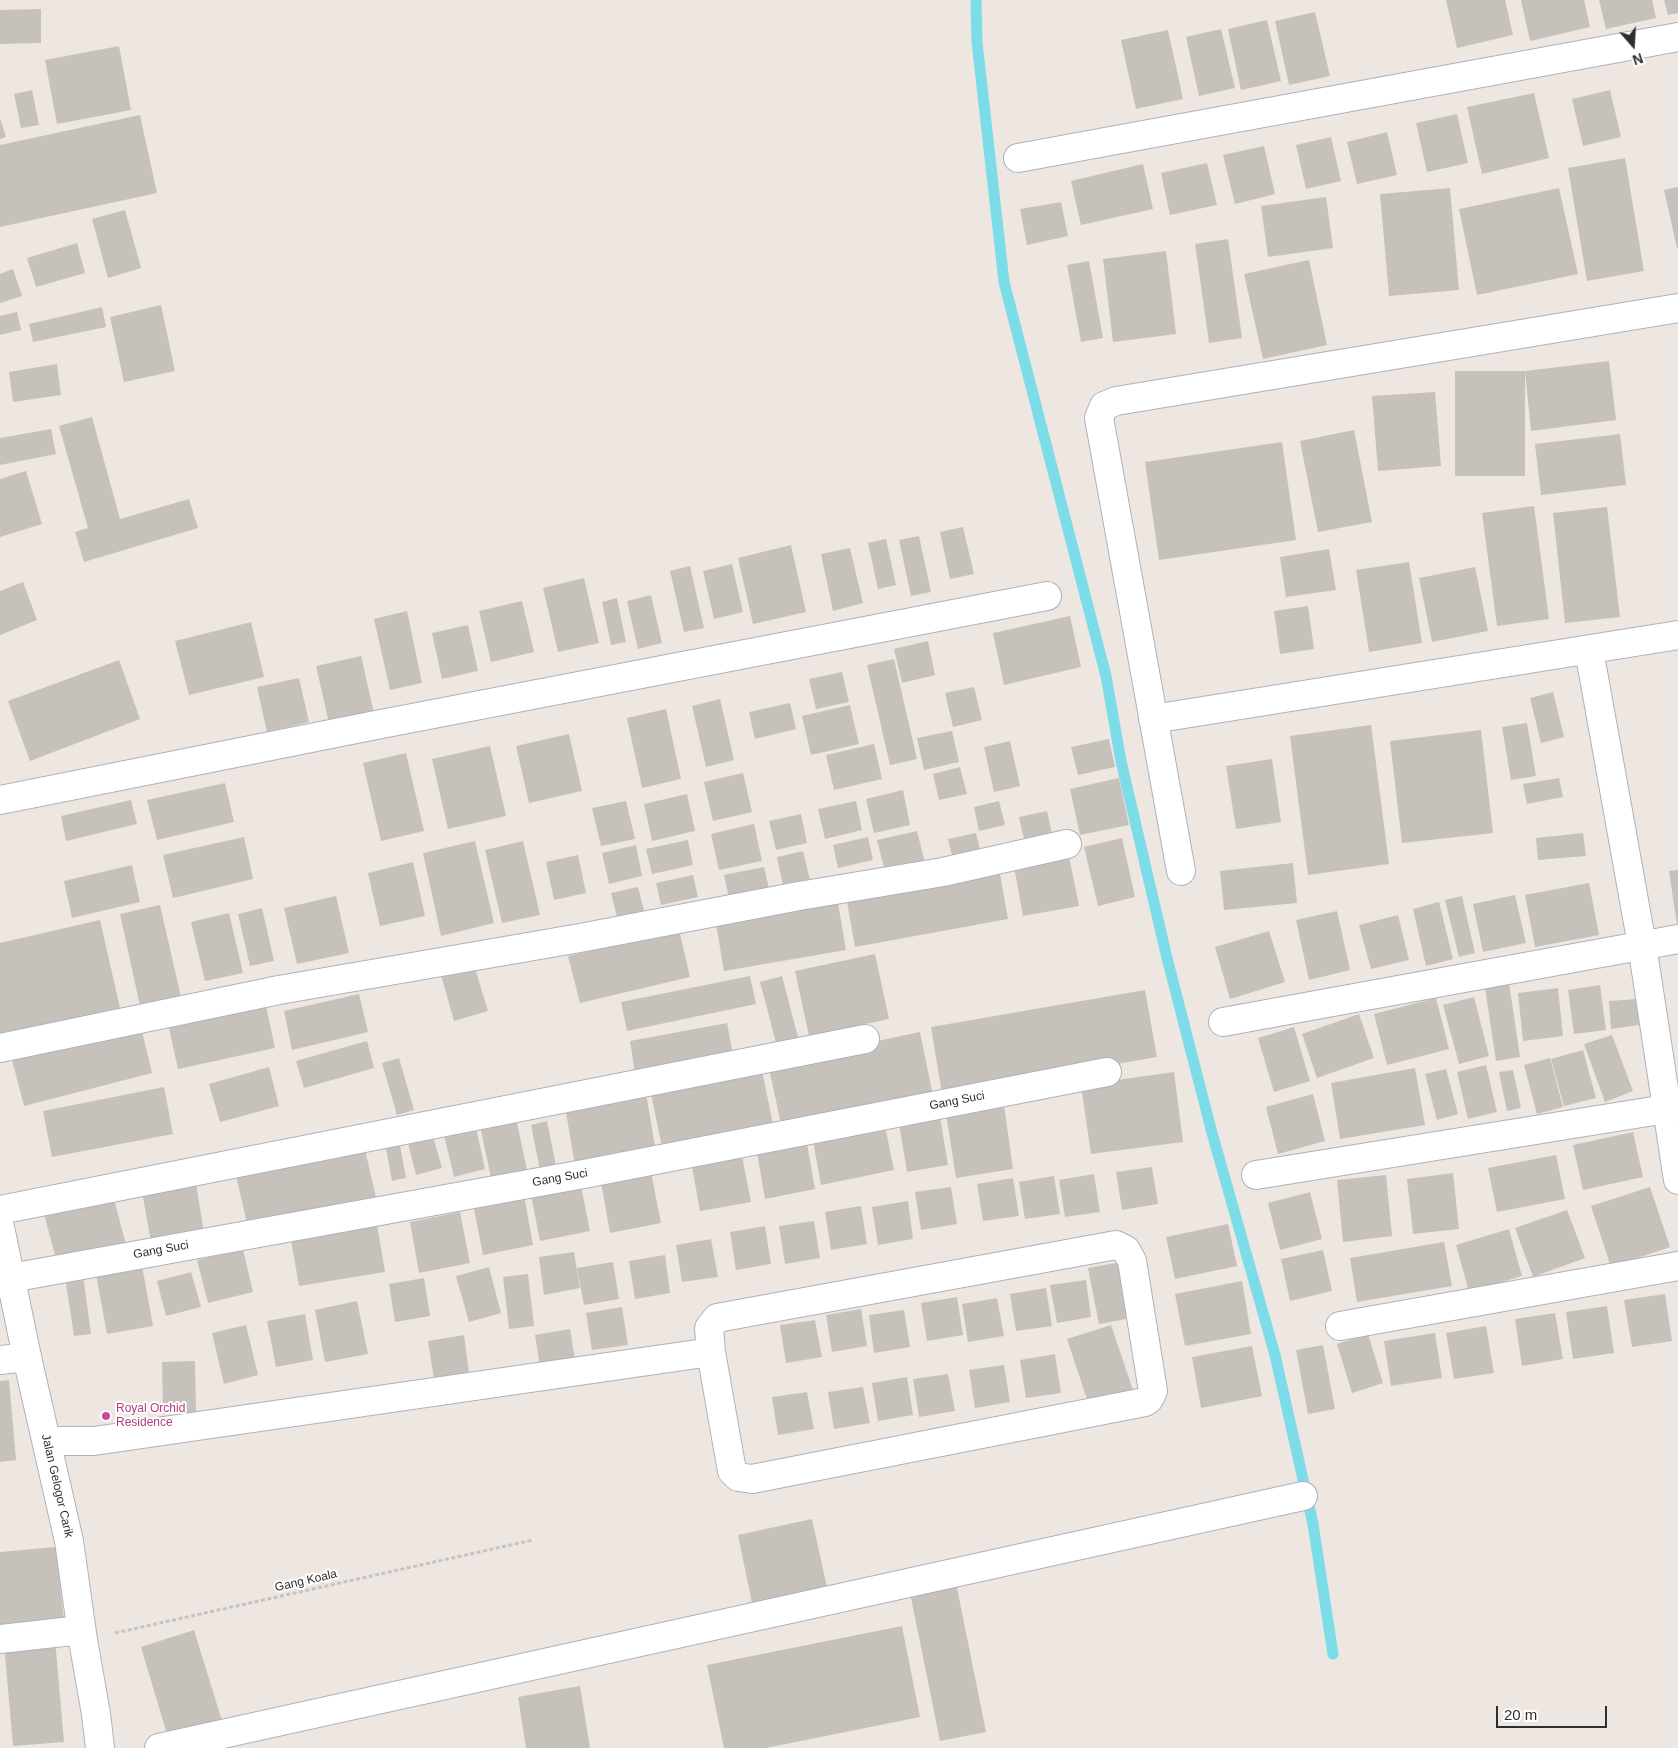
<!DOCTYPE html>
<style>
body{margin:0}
#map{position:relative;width:1678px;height:1748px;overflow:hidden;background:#eee6e1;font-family:Helvetica,sans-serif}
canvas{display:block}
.north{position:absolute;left:1608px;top:20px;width:50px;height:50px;-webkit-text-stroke:4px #fff;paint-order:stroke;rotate:161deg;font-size:14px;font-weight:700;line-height:20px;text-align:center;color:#2e2e2e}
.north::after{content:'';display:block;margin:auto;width:18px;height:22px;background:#2e2e2e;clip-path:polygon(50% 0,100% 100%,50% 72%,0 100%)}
.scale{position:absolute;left:1496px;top:1706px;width:111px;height:22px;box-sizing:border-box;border:2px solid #2e2e2e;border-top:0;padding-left:6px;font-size:15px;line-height:18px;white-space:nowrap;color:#2e2e2e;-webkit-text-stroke:4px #fff;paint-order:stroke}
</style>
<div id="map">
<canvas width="1678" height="1748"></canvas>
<div class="north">N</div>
<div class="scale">20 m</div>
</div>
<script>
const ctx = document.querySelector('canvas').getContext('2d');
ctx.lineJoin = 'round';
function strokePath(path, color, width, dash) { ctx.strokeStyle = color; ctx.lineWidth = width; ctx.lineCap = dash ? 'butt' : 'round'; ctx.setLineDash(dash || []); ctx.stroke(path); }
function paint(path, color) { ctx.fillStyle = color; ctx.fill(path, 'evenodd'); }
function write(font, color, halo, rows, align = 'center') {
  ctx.font = font + ' Helvetica,sans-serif'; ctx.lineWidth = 4; ctx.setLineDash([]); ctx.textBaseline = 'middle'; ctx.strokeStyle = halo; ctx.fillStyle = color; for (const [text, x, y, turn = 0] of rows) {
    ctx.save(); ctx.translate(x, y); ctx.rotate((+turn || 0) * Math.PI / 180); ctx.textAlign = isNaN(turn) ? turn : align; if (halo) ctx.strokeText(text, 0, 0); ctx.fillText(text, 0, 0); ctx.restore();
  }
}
strokePath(new Path2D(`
 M976 0 977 42 1004 282 1106 676 1121 761 1167 958 1212 1133 1275 1355 1313 1524 1333 1654`), '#7cdde8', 11);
paint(new Path2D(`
 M1446 0H1505L1513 35 1457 48Z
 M1521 0H1584L1590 27 1530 41Z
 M1599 0H1652L1656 18 1606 29Z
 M1664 0H1678V13L1668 15Z
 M41 9V43L0 44V10Z
 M1315 12 1330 76 1289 85 1275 21Z
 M1267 20 1281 81 1241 90 1228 29Z
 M1221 29 1235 88 1199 96 1186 37Z
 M1168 30 1183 99 1136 109 1121 40Z
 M119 46 131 110 57 124 45 60Z
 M32 90 39 125 21 128 14 94Z
 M1610 90 1621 137 1583 146 1572 99Z
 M1534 93 1549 158 1482 174 1467 107Z
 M1457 114 1468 163 1427 172 1416 123Z
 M140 115 157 193 0 227V145Z
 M0 118 6 137 0 139Z
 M1387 132 1397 175 1357 184 1347 142Z
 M1331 137 1341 181 1306 189 1296 145Z
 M1264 146 1275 194 1235 204 1223 155Z
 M1625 158 1644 271 1587 281 1568 168Z
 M1207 163 1217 205 1170 215 1161 173Z
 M1143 164 1153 209 1081 225 1071 181Z
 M1678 187V248H1677L1664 190Z
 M1450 188 1459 290 1389 296 1380 194Z
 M1559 188 1578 274 1477 295 1459 209Z
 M1326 197 1333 248 1268 257 1261 206Z
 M1061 202 1068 236 1027 245 1020 209Z
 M125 210 141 268 108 278 92 219Z
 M1228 239 1242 338 1209 343 1195 244Z
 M77 243 85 273 36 287 27 258Z
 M1166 251 1176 334 1113 342 1103 259Z
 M1309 260 1327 345 1263 359 1244 274Z
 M1089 261 1103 338 1081 342 1067 265Z
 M13 269 22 296 0 303V274Z
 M161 305 175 371 124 382 110 317Z
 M102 307 106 327 33 342 29 324Z
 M17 312 21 330 0 335V316Z
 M1609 361 1616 420 1531 431 1525 371Z
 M57 364 61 395 13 402 9 372Z
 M1455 371H1525V476H1455Z
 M1435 392 1441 466 1378 471 1372 396Z
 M92 417 120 519 189 499 198 528 84 562 75 532 88 528 59 426Z
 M51 429 56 454 0 465V438Z
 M1354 430 1372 522 1318 532 1300 441Z
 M1620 434 1626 485 1541 495 1535 444Z
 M1282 442 1296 540 1159 560 1145 462Z
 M26 471 42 524 0 537V479Z
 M1534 506 1549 619 1497 626 1482 513Z
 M1607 507 1620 617 1565 623 1553 513Z
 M963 527 974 574 950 579 940 532Z
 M919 536 931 592 911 596 899 540Z
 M886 539 896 585 878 589 868 543Z
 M791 545 806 612 753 624 738 558Z
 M850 548 863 603 833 611 821 554Z
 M1329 549 1336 590 1286 597 1280 557Z
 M1409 562 1422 643 1369 652 1356 570Z
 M732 564 743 612 714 619 703 571Z
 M690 566 704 628 684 632 670 571Z
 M1475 567 1488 631 1432 642 1419 578Z
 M584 578 599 643 558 652 543 588Z
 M23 582 37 620 0 635V591Z
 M651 595 662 643 638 649 627 601Z
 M617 598 626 642 611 645 602 602Z
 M522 601 534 652 491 662 479 611Z
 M1308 606 1314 649 1280 654 1274 611Z
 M407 611 422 683 390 690 374 619Z
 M1070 616 1081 667 1004 685 993 633Z
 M251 622 264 677 189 695 175 641Z
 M468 625 478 671 442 679 432 633Z
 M928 641 935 675 902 683 894 649Z
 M361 656 374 713 329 723 316 666Z
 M894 659 917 759 890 765 867 665Z
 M119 660 140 719 30 761 8 701Z
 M842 672 849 702 816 709 809 679Z
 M299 678 309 722 267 732 257 687Z
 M974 687 982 720 953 727 945 693Z
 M1553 692 1564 737 1541 743 1530 698Z
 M720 699 734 760 706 767 692 706Z
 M790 703 796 729 755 739 749 712Z
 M850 705 859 744 811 755 802 716Z
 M666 709 681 779 642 788 627 718Z
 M1527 723 1536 776 1511 780 1502 727Z
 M1371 725 1389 864 1308 875 1290 736Z
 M1481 730 1493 833 1402 843 1390 741Z
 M952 731 959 762 924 770 917 738Z
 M569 734 582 791 529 803 516 746Z
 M1109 739 1115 767 1078 775 1071 747Z
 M1010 741 1020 786 994 792 984 747Z
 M874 744 882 779 834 790 826 755Z
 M490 746 506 816 448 829 432 759Z
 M406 753 424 831 381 841 363 763Z
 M1272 759 1281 822 1236 829 1226 766Z
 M960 767 967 794 939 800 933 774Z
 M743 773 752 812 713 821 704 782Z
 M1119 778 1129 825 1080 835 1070 789Z
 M1559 778 1563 797 1527 804 1523 784Z
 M225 783 234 822 157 840 147 800Z
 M903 790 910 825 874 833 866 799Z
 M687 794 695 831 652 841 644 804Z
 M131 800 137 824 66 841 61 816Z
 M626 801 635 839 601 846 592 808Z
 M856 801 862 830 825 839 818 809Z
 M999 801 1005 825 979 831 974 807Z
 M1047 811 1053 838 1025 844 1019 817Z
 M801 814 807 843 776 850 769 821Z
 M754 824 762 861 719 870 711 834Z
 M917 831 925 863 885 872 877 840Z
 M976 833 982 858 954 864 948 839Z
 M1583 833 1586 856 1538 860 1536 838Z
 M244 837 253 879 173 898 163 855Z
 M868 837 873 860 838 868 833 845Z
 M1122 838 1135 897 1098 906 1084 847Z
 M688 840 693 865 652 874 646 849Z
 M475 841 494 923 441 936 423 853Z
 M523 841 540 915 502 923 485 850Z
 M636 845 642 876 609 884 602 853Z
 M803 851 810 880 783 886 777 857Z
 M1068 851 1079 906 1023 916 1013 861Z
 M578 855 586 893 554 900 546 862Z
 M413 862 425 916 380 926 368 873Z
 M1293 863 1297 903 1224 910 1220 871Z
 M132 865 140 902 72 918 64 881Z
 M764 867 771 897 731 907 724 875Z
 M1678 870V924L1677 925 1669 871Z
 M1000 874 1008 919 855 947 847 902Z
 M693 875 698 897 661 905 656 883Z
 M1589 883 1599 935 1535 947 1525 895Z
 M638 887 644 911 617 917 611 893Z
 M1515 895 1526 943 1483 952 1473 904Z
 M336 896 349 953 297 964 284 908Z
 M1462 896 1475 953 1459 957 1445 900Z
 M1439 902 1453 959 1426 966 1413 909Z
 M838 903 846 950 724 971 716 924Z
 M160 905 181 997 140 1006 120 914Z
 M262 908 274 961 250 966 238 914Z
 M1337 911 1350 970 1309 980 1296 920Z
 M229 913 243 973 205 981 191 922Z
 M1398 915 1409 960 1371 969 1359 925Z
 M100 920 120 1008 0 1035V943Z
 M679 929 690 977 580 1003 568 956Z
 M1269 931 1285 982 1230 999 1215 947Z
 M875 954 889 1019 809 1036 795 971Z
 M474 965 488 1011 454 1021 441 975Z
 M750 976 756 1004 627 1031 621 1002Z
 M782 976 798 1037 776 1043 760 982Z
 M1509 983 1520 1057 1496 1061 1485 988Z
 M1600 985 1606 1030 1574 1034 1568 990Z
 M1558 988 1563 1036 1523 1041 1518 993Z
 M1145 990 1157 1057 942 1094 931 1027Z
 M359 994 368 1032 292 1050 284 1011Z
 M1474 997 1489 1056 1459 1064 1443 1005Z
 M1436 998 1449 1049 1387 1065 1374 1014Z
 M1637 999 1639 1025 1611 1029 1609 1001Z
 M266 1006 275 1048 178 1069 169 1028Z
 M1359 1014 1374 1058 1317 1078 1302 1034Z
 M140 1023 152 1073 24 1106 11 1056Z
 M727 1023 733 1055 635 1073 630 1041Z
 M1294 1027 1310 1081 1274 1092 1258 1038Z
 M920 1032 934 1101 783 1133 768 1064Z
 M1612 1035 1633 1091 1605 1102 1584 1044Z
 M367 1041 374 1068 304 1088 296 1061Z
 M1583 1050 1596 1098 1564 1106 1551 1059Z
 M399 1058 414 1110 397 1115 382 1063Z
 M1550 1058 1563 1107 1537 1114 1524 1065Z
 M760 1061 775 1134 664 1157 649 1084Z
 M1486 1065 1497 1112 1468 1119 1457 1072Z
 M269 1067 279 1106 220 1122 209 1084Z
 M1415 1068 1425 1125 1340 1139 1331 1083Z
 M1446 1069 1458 1114 1437 1120 1425 1074Z
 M1513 1070 1521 1108 1507 1111 1499 1072Z
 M1174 1072 1183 1142 1091 1154 1081 1085Z
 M164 1087 173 1134 52 1157 43 1111Z
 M645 1087 656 1152 575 1165 564 1101Z
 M1313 1094 1325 1141 1278 1154 1266 1107Z
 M1003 1098 1013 1169 956 1178 945 1107Z
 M940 1117 948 1165 907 1172 899 1124Z
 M516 1118 527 1170 491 1178 480 1126Z
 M547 1121 556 1166 540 1170 531 1125Z
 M885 1126 894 1170 821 1185 813 1141Z
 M476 1128 485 1169 454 1177 444 1135Z
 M431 1129 442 1168 416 1175 406 1135Z
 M1633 1132 1643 1177 1583 1190 1573 1145Z
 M806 1138 815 1189 765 1199 756 1147Z
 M399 1140 406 1178 392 1181 385 1143Z
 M363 1141 377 1202 249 1232 235 1171Z
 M741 1151 751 1202 700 1211 691 1161Z
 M1556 1155 1565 1199 1497 1212 1488 1168Z
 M1152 1167 1158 1204 1122 1210 1116 1172Z
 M651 1172 661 1223 610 1233 601 1182Z
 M1453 1173 1459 1229 1413 1234 1407 1179Z
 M1094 1174 1100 1212 1065 1217 1059 1180Z
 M1386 1175 1392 1236 1343 1242 1337 1180Z
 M1054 1176 1060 1214 1025 1219 1019 1182Z
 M195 1177 204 1233 151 1242 141 1186Z
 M1013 1178 1019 1216 983 1221 977 1184Z
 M580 1181 590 1231 540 1241 530 1190Z
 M951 1187 957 1224 921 1230 915 1192Z
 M1650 1187 1670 1247 1611 1267 1591 1206Z
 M112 1191 126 1245 57 1263 43 1210Z
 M1310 1192 1322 1239 1280 1250 1268 1203Z
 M524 1195 533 1245 483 1255 473 1204Z
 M908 1201 913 1239 878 1245 872 1207Z
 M861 1206 867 1244 831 1250 825 1212Z
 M1567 1210 1585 1258 1533 1277 1515 1228Z
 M460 1212 470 1263 419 1273 410 1222Z
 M376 1219 385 1272 299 1286 290 1234Z
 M814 1221 820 1258 785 1264 779 1226Z
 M1228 1224 1237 1266 1175 1279 1166 1237Z
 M765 1226 771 1264 736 1270 730 1232Z
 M1509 1229 1522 1276 1469 1292 1456 1245Z
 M711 1239 718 1277 682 1282 676 1245Z
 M1444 1242 1452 1286 1357 1302 1350 1258Z
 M243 1249 253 1292 208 1303 197 1260Z
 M1323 1250 1332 1291 1290 1301 1281 1259Z
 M574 1252 580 1288 544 1295 539 1257Z
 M665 1255 670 1293 635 1299 629 1261Z
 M141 1260 153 1326 107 1334 95 1269Z
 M613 1262 619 1299 584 1305 577 1268Z
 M1121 1262 1132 1318 1099 1324 1088 1268Z
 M489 1267 501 1313 469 1322 456 1276Z
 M191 1272 201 1307 166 1316 157 1281Z
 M528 1274 534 1326 509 1329 503 1277Z
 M83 1275 91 1334 74 1336 65 1277Z
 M424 1278 430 1316 395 1322 389 1284Z
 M1086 1280 1091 1317 1057 1323 1050 1285Z
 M1242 1281 1251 1334 1185 1346 1175 1294Z
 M1046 1288 1052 1326 1016 1331 1010 1294Z
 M1665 1294 1672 1341 1632 1347 1624 1300Z
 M957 1297 963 1335 927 1341 921 1303Z
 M997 1298 1004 1336 968 1342 962 1304Z
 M357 1301 368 1354 325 1362 315 1310Z
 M1607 1306 1614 1353 1573 1359 1566 1312Z
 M622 1307 628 1345 592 1350 586 1313Z
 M861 1309 867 1346 832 1352 826 1315Z
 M904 1310 910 1347 874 1353 869 1315Z
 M1555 1313 1563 1359 1522 1366 1515 1319Z
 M305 1314 313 1360 276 1367 267 1321Z
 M815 1320 822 1357 786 1363 780 1325Z
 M246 1325 258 1375 224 1384 212 1333Z
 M1111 1325 1134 1393 1090 1408 1067 1339Z
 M1486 1326 1494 1373 1454 1379 1446 1333Z
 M570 1329 576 1366 541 1372 535 1335Z
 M1435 1333 1442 1378 1391 1386 1384 1341Z
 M1368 1334 1383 1383 1352 1393 1337 1344Z
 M464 1335 469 1373 434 1379 428 1341Z
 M1323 1345 1335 1409 1308 1414 1296 1350Z
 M1252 1346 1262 1396 1201 1408 1192 1357Z
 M1055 1354 1061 1393 1026 1398 1020 1360Z
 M195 1361 196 1413 163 1414 162 1362Z
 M1004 1365 1010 1402 975 1408 969 1370Z
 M948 1374 955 1411 919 1417 913 1379Z
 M907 1377 913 1415 878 1421 872 1383Z
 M9 1380 16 1460 0 1462V1381Z
 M863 1387 870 1423 834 1429 828 1392Z
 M807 1392 814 1429 778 1435 772 1397Z
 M812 1519 828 1592 753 1608 738 1535Z
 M56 1547 64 1620 0 1627V1552Z
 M956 1583 986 1732 940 1741 910 1593Z
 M902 1626 920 1717 766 1748H724L707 1665Z
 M194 1630 223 1724 169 1741 141 1647Z
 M55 1639 64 1742 13 1746 4 1643Z
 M580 1686 590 1748H526L518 1697Z`), '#c7c1bc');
const street = new Path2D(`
 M1018 158 1678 37
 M1589 650 1642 945 1678 1180
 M1153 719 1678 635
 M0 800 376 725 1047 596
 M1181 871 1099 418 1104 406 1116 401 1678 308
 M1223 1022 1678 939
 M0 1048 279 990 580 938 799 896 943 872 1067 844
 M1256 1175 1678 1107
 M0 1210 865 1039
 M1116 1245 1126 1250 1132 1261 1153 1391 1149 1399 1145 1402 752 1479 738 1477 732 1471 711 1352 709 1328 717 1318Z
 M11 1278 589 1173 1107 1072
 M1340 1326 1678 1266
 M0 1360 27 1357
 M47 1441H94L711 1352
 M0 1639 81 1630
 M159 1748 1303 1496`);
const secondary = new Path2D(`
 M0 1227 27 1357 69 1541 83 1640 96 1714 100 1748`);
strokePath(street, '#aeb2b9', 30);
strokePath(secondary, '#aeb2b9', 30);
strokePath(new Path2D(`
 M115 1633 533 1540`), '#c4c4c4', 3, [4, 2.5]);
strokePath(street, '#fff', 28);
strokePath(secondary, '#fff', 28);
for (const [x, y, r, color] of [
 [106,1416,5,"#d1479c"]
]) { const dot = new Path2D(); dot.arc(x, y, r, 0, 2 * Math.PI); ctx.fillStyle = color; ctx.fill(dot); strokePath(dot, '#fff', 2); }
write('12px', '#2e2e2e', '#fff', [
 ["Gang Suci",957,1101,-11],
 ["Gang Suci",560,1178,-10],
 ["Gang Suci",161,1250,-10],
 ["Jalan Gelogor Carik",57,1486,77],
 ["Gang Koala",306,1581,-13]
]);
write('12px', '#b23c85', '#fff', [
 ["Royal Orchid",116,1409],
 ["Residence",116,1423]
], 'left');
</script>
